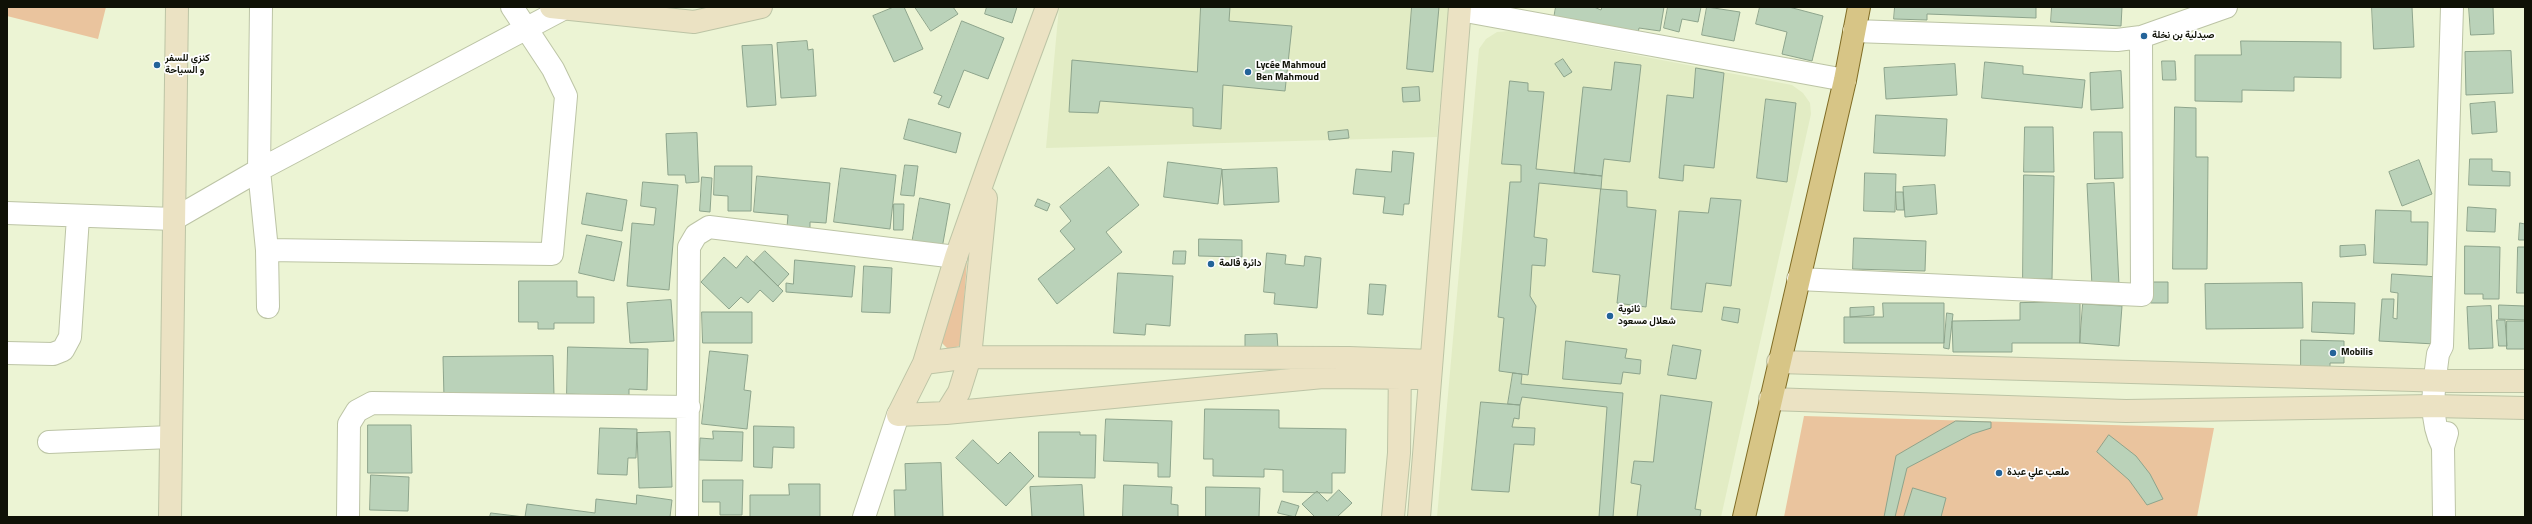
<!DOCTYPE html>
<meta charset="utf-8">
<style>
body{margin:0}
#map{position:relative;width:2532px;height:524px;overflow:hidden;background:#ecf4d4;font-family:"Titillium Web",sans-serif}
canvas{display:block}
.frame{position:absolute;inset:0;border:8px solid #0f1106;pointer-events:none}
</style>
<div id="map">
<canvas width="2532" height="524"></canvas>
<div class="frame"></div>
</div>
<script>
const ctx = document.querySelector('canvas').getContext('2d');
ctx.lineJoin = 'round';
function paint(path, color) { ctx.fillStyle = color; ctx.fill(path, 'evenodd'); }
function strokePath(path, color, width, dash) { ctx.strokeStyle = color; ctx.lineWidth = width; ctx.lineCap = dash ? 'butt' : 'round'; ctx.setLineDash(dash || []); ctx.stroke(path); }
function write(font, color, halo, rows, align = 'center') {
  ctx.font = font + ' "Titillium Web",Vazirmatn,sans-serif'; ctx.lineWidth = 3.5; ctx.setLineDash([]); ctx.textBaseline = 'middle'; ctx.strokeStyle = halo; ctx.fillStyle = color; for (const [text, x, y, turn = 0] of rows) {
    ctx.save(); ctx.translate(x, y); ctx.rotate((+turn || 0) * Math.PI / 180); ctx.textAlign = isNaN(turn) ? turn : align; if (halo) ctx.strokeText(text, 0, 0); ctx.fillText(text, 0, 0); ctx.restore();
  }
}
paint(new Path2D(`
 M1059 7H1449L1437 137 1046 148Z
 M1510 31 1792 85 1803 93 1810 103 1811 114 1721 517H1437L1479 49 1486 39 1497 32Z`), '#e2ecc4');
paint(new Path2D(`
 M7 7H106L98 39 7 16Z
 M968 246 961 345 949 350 940 341Z
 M1804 416 2214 428 2197 517H1784Z`), '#eac49e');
const building = new Path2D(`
 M894 7H904L923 49 894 62 873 16Z
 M915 7H953L958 14 931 31Z
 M987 7H1017L1012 23 985 14Z
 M1201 7H1230L1229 21 1292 26 1285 91 1223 85 1221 129 1193 126V108L1100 101 1098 113 1069 112 1072 60 1197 72Z
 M1412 7H1439L1433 72 1407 69Z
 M1556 7H1594L1601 10 1602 7H1664L1660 31 1639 28 1638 33 1554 18Z
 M1668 7H1701L1698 22 1682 19 1679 32 1664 28Z
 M1707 7 1740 12 1734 41 1702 35Z
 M1760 7H1789L1823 16 1812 61 1782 54 1787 32 1756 24Z
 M1895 7H2036V18L1927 14V20L1894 19Z
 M2052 7H2122L2121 26 2051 22Z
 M2372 7H2412L2414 47 2374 49Z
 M2469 7H2493L2494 34 2471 35Z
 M962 21 1004 38 988 79 964 70 949 108 938 104 942 96 934 93Z
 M807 41 808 50 813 49 816 96 781 98 777 43Z
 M2241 41 2341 42V78L2294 77V91L2242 90V102L2195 101V55H2241Z
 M772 45 776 105 747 107 742 46Z
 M2511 51 2513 93 2466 95 2465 52Z
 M1563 59 1572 72 1564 77 1555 64Z
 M2162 61H2175L2176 80H2163Z
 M1615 62 1641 65 1630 162 1604 159 1602 176 1574 173 1583 87 1611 90Z
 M1985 62 2023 66V74L2085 80 2082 108 1982 98Z
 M1955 64 1957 95 1886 99 1884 68Z
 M1696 68 1724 73 1714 168 1684 165 1683 181 1659 178 1667 95 1693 98Z
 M2121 71 2123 108 2091 110 2090 73Z
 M1510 81 1528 83V91L1544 92 1536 169 1602 176 1601 189 1539 183 1534 237 1547 239 1545 266 1532 265 1530 296 1536 306 1528 375 1499 371 1504 318 1498 317 1510 182H1521V165L1502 164Z
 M1419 87 1420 101 1403 102 1402 88Z
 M1766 99 1796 103 1787 182 1757 178Z
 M2495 102 2497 132 2472 134 2470 104Z
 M2175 107 2196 108V157H2208L2207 269H2173Z
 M1876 115 1947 119 1945 156 1874 153Z
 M909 119 961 133 956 153 904 139Z
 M2025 127H2053L2054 172H2024Z
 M1348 130 1349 138 1329 140 1328 132Z
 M2094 132H2122L2123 178 2095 179Z
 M697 133 699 182 686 183 685 175H668L666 134Z
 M1393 151 1414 153 1409 204H1404L1403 215 1383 213 1385 197 1353 194 1356 169 1391 172Z
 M2470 159H2492V171L2510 172V186L2469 185Z
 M2419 160 2432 194 2402 206 2389 172Z
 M1168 162 1222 169 1218 204 1164 197Z
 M905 165 918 166 914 196 901 195Z
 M715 166H752L751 211H728V196L714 195Z
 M1109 167 1139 205 1106 232 1122 252 1057 304 1038 279 1075 249 1060 231 1071 221 1060 207Z
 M841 168 896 175 890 229 834 222Z
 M1277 168 1279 202 1224 205 1222 170Z
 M1865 173 1896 174 1895 212 1864 211Z
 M2024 175 2054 176 2052 279H2023Z
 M757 176 830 183 826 223 810 222V229L787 227 788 215 754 212Z
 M702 177 712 178 710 212 700 211Z
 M643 182 678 185 669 290 627 286 632 223 654 225 656 208 641 206Z
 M2114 183 2119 285 2092 286 2087 184Z
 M1935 185 1937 214 1905 217 1903 187Z
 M1601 189 1627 191V207L1656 210 1646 307 1617 303 1620 275 1593 272Z
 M1896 192H1903L1904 210H1897Z
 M587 193 627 200 622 231 582 224Z
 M920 198 950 204 941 254 911 249Z
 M1711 198 1741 200 1731 286 1706 283 1702 312 1671 309 1679 211 1708 213Z
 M1038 199 1050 204 1047 211 1035 206Z
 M894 204H904L903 230H894Z
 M2468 207 2496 209 2495 232 2467 231Z
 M2376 210 2411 211V222H2428L2427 265 2374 263Z
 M2520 223 2525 224V240H2519Z
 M587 235 622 242 614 281 579 273Z
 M1854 238 1926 241 1925 271 1853 269Z
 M1199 239 1242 240V257L1199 256Z
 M2365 245 2366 255 2340 257V246Z
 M2465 246 2500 247 2499 299H2483V294H2465Z
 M2518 247H2525V293H2517Z
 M765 251 789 274 778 286 754 262Z
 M1174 251H1186L1185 264H1173Z
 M1267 253 1286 255 1285 264 1304 266 1305 256 1321 258 1317 308 1274 304 1275 293 1264 292Z
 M747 256 783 291 773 302 760 290 748 303 741 297 729 309 701 282 724 257 736 268Z
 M795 260 855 266 852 297 786 292V283L793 284Z
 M864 266 892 268 890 313 862 312Z
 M1118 273 1173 276 1170 326 1146 324 1145 335 1114 333Z
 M2392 274 2438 277 2435 344 2379 341 2382 299H2394L2393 318 2397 319 2398 293 2391 292Z
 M519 281H577V297H594V323H554V329H538V322H519Z
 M2151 282H2168V303H2151Z
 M2302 283 2303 328 2206 329 2205 284Z
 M1370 284 1386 285 1383 315 1368 314Z
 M671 300 674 341 630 343 627 303Z
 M2080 302V343H2012V352H1953L1952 321 2020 320V303Z
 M2313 302 2355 303 2354 334 2312 332Z
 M1883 303H1944V343H1844V317H1883Z
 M2083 304 2122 306 2119 346 2080 343Z
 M2499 305 2525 306V320L2499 319Z
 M2491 306 2493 348 2469 349 2467 307Z
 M1724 307 1740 309 1738 323 1722 320Z
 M1874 307V315L1850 317V308Z
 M702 312H752V343H703Z
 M1947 313 1953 314 1949 349 1944 348Z
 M2497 320H2505L2507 346H2499Z
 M2507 321H2525V349H2507Z
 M1277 334 1278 349 1245 350V335Z
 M2301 340 2344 341V363H2330V375H2301Z
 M1566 341 1627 349 1625 358 1641 360 1640 374 1623 372 1621 384 1563 379Z
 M1673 345 1701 350 1696 379 1668 375Z
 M568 347 648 349 647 390 629 389V405L597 404V395L567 394Z
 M710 351 748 355 744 390 751 391 747 429 702 424Z
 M553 356 554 396 444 398 443 357Z
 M1513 373 1522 374 1521 384 1623 393 1613 517H1599L1607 407 1522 397 1520 405 1508 404Z
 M1661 395 1712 402 1695 509 1701 510 1700 517H1637L1641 485 1631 483 1634 461 1653 462Z
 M1481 402 1520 405 1519 419 1514 418 1512 427 1535 428 1534 445 1514 444 1509 492 1472 490Z
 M1205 409 1279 410V428L1346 429 1345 473H1332V493L1283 492V470L1264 469V477L1213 476V459H1204Z
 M1106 419 1172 421 1170 477H1158V463L1104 461Z
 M1956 421 1991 422V428L1972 434 1907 468 1895 517H1884L1896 456Z
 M368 425H411L412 473H368Z
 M754 426 794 427V448L773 447 772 468 754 467Z
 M600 428 637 429 636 458H628L627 475 598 474Z
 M713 431 743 432 742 461 699 460 700 438 713 439Z
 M670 432 672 487 639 488 637 433Z
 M1039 432H1080V435H1096L1095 478 1039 477Z
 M2109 435 2136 456 2150 474 2163 499 2147 505 2129 480 2097 452Z
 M973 440 998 464 1010 452 1034 476 1006 506 956 458Z
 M941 463 943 517H895L894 490H906L905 464Z
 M371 475 409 477 408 511 370 510Z
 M703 480H743L742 515H720V502H703Z
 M789 484H820V517H750V495H789Z
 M1082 485 1084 517H1032L1030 487Z
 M1124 485 1172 487 1171 504 1178 505V517H1123Z
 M1206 487 1260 488 1259 517H1206Z
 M1913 488 1946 498 1941 517H1904Z
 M1339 490 1352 503 1337 517H1315L1302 504 1317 491 1327 501Z
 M637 495 672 500 670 517H525L527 504 595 513 596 499 636 504Z
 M1282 501 1299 506 1295 517 1278 513Z
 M491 513 524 517H490Z`);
paint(building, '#bad2b9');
strokePath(building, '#8da48c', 1);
const street = new Path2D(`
 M261 7 259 170 267 250 268 307
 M1460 10 1845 80
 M1854 31 2117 40 2141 37 2226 7
 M7 213 174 219 259 170 563 9
 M267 250 552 254 566 96 553 69 512 7
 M1798 279 2142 295 2141 37
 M7 353 53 354 63 350 70 337 78 217
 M49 442 171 437
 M2443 447C2428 418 2434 385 2438 354L2442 346 2452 7
 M348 517 349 424 357 411 372 403 689 407
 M687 517 689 247 696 235 709 227 956 257
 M864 517 898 415
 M2444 517 2443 447 2447 433`);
const secondary = new Path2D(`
 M551 7 694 22 761 7
 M1047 7 990 161 956 257 924 363 898 415 946 413 1323 377 1430 378
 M1778 362 2449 381H2525
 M924 363 970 357 1349 358 1431 361
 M1770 399 2126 411 2433 406 2525 408
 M946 413 959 392 970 357 986 198
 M170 517 177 7
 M1393 517 1399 453 1400 363
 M1419 517 1460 7`);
const primary = new Path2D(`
 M1744 517 1845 80 1859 7`);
strokePath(street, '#bcc4a5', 24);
strokePath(secondary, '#bcc4a5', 24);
strokePath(primary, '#806d25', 24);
strokePath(street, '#fff', 22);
strokePath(secondary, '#ebe2c3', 22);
strokePath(primary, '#d7c586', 22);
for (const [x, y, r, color] of [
 [2144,36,4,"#236399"],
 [157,65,4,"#236399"],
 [1248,72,4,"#236399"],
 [1211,264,4,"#236399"],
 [1610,316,4,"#236399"],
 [2333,353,4,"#236399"],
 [1999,473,4,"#236399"]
]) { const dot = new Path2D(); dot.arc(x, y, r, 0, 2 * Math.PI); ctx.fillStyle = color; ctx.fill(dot); strokePath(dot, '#fff', 1.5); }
write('bold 10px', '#0f1106', '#fff', [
 ["صيدلية بن نخلة",2152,36],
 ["كنزي للسفر",165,59],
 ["و السياحة",165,71],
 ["Lycée Mahmoud",1256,66],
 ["Ben Mahmoud",1256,78],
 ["دائرة قالمة",1219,264],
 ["ثانوية",1618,310],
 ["شعلال مسعود",1618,322],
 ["Mobilis",2341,353],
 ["ملعب علي عبدة",2007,473]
], 'left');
</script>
